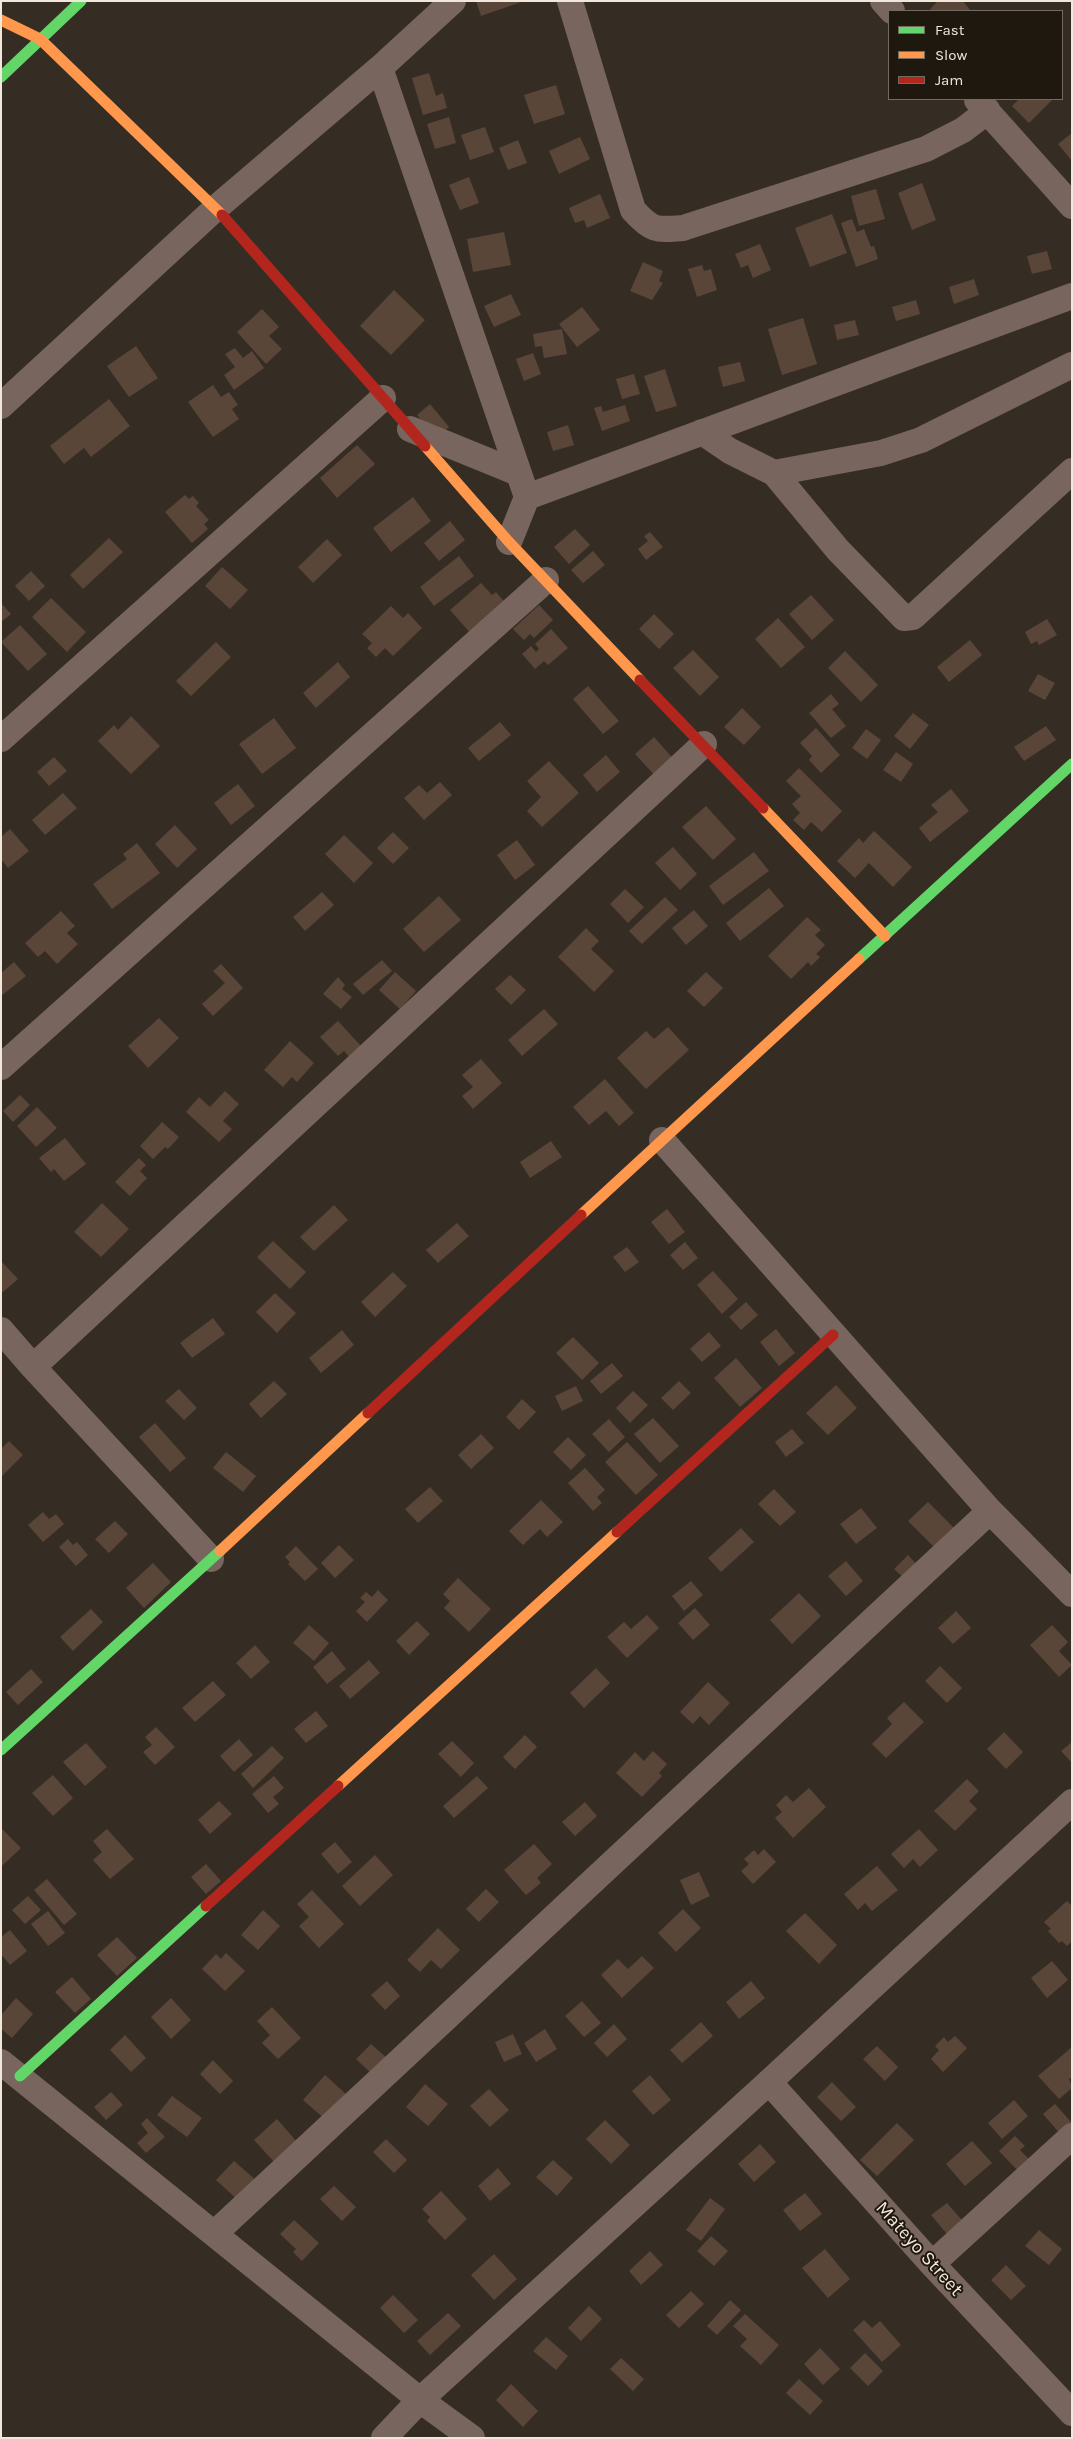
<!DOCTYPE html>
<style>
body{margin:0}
#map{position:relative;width:1073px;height:2439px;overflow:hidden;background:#352d23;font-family:Karla,sans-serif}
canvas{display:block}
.frame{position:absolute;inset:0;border:2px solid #f1e7db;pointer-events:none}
.legend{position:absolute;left:888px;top:10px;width:175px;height:90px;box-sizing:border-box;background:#1f180f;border:1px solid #736b61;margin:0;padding:6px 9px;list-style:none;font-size:15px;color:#f1e7db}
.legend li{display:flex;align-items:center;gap:10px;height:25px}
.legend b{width:25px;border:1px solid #736b61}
</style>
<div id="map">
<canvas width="1073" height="2439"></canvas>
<div class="frame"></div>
<ul class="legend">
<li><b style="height:6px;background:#63d668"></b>Fast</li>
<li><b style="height:6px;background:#ff974d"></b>Slow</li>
<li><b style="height:6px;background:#b3261e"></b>Jam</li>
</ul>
</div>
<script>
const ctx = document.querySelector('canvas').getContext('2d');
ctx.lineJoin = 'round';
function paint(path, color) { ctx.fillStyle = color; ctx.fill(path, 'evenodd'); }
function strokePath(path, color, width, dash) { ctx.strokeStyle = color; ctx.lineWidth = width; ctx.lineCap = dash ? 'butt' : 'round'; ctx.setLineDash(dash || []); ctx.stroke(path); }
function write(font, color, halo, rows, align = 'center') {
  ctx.font = font + ' Karla,sans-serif'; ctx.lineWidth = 4; ctx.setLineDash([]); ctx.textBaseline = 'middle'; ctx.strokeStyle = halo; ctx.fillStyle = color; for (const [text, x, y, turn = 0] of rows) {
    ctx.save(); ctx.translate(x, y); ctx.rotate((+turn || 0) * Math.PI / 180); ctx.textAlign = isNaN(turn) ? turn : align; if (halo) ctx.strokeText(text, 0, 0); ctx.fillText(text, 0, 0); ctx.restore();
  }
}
paint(new Path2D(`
 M476 1H521V2L481 16Z
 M938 1H963L970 10 933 11 930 9Z
 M429 73 436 96 443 93 447 108 423 115 412 78Z
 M556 85 565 114 534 124 524 95Z
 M1019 99H1053L1029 123 1012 106Z
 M449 117 456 143 435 149 427 124Z
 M485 127 494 152 470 160 461 135Z
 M1072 133V161L1058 144Z
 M580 137 590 159 559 174 549 151Z
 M518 140 527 163 508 170 499 148Z
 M469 177 479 203 460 210 449 185Z
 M922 183 936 220 912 230 898 193Z
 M876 189 885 219 859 226 851 196Z
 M600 194 610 218 587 228 584 220 575 223 569 208Z
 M832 214 847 253 810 267 795 228Z
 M852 219 857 232 864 229 871 247 874 246 878 259 856 267 841 223Z
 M504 232 511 265 473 272 467 239Z
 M760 244 771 270 753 278 748 265 741 268 735 254Z
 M1047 251 1052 269 1032 274 1027 256Z
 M643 262 663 271 659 281 663 283 652 300 630 291Z
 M702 265 704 271 711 269 717 290 697 297 688 269Z
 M974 279 979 295 954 304 949 287Z
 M394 290 425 320 391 355 360 326Z
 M511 294 521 315 494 327 484 306Z
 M916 300 920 314 896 321 892 307Z
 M582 307 600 330 577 347 559 324Z
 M262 309 279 327 269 336 282 349 266 364 237 332Z
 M803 318 817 364 782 375 768 329Z
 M855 320 859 335 837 340 834 325Z
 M562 329 567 354 544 358 542 346 535 347 533 334Z
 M136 346 158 378 129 397 107 366Z
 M235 348 243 358 252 351 264 368 234 390 224 375 235 367 225 354Z
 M533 353 541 374 524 381 516 359Z
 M740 362 745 381 723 387 718 367Z
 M665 369 677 406 656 412 644 376Z
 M634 374 640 394 622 399 616 379Z
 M213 385 221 397 229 392 238 405 232 409 239 419 213 437 188 402Z
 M109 399 130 426 91 457 84 448 64 464 50 446Z
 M430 404 449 427 436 438 417 415Z
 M625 405 630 421 602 431 594 408 601 406 603 412Z
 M568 425 574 445 553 451 547 432Z
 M357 445 375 464 337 498 320 478Z
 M185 495 189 499 193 496 199 503 196 506 209 520 204 524 208 529 192 543 165 512Z
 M413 497 431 521 391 552 373 528Z
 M450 521 465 540 439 561 424 543Z
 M575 529 590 545 569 564 554 547Z
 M650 532 663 547 646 560 638 549 648 541 644 536Z
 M109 538 123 552 83 589 70 575Z
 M327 539 342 555 313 583 298 567Z
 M593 551 605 565 583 583 571 570Z
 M459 556 474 576 434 606 420 587Z
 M222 567 248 590 230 609 205 586Z
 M31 571 45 586 29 601 15 586Z
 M481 583 492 595 496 592 507 605 472 635 450 610Z
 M811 595 834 620 812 640 789 614Z
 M51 598 86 632 67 652 32 617Z
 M1 603 11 614 1 622Z
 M539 605 553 620 534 638 530 634 524 640 513 629Z
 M391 606 403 618 408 613 422 628 393 656 385 648 376 657 367 648 372 643 362 634Z
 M654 614 674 634 659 649 639 629Z
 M778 618 805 647 781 668 755 639Z
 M1047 619 1057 635 1039 645 1037 641 1031 644 1025 632Z
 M20 625 47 654 28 671 1 642Z
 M551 629 568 648 548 665 544 661 535 669 522 654 531 646 536 652 539 649 535 644Z
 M970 640 982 655 949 682 937 667Z
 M216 642 231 657 191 696 176 681Z
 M693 650 719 677 700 696 673 668Z
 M845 651 878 685 861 702 828 668Z
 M338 662 350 677 316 708 303 693Z
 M1038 674 1055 683 1045 700 1028 691Z
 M588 686 619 721 603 734 573 699Z
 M831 694 839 704 832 709 846 726 831 738 809 713Z
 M742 708 761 727 744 745 724 727Z
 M913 713 929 725 910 749 894 736Z
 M131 716 160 746 131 774 98 741 114 725 118 730Z
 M274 718 296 748 262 774 239 744Z
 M500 722 511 735 479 761 468 748Z
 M1046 726 1056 740 1024 761 1014 747Z
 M816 728 840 755 821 773 809 760 812 756 800 743Z
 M866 729 881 740 867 759 852 748Z
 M654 737 677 763 659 780 635 754Z
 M896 752 913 764 901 782 883 770Z
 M606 755 620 772 597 792 583 775Z
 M54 757 67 771 49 786 37 772Z
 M549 761 579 793 542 827 527 811 541 797 527 781Z
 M799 768 842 811 822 832 811 822 804 830 793 820 800 813 792 804 801 796 786 781Z
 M440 782 452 795 424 820 404 798 419 785 427 793Z
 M238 784 255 806 231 825 214 803Z
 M951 789 969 811 930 842 919 828 938 812 931 805Z
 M63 793 77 808 45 835 32 820Z
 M706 806 736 839 713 860 682 827Z
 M175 825 197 849 177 868 155 844Z
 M10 829 29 851 8 868 1 859V837Z
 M874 831 912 867 893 887 869 863 855 878 837 861 859 838 863 843Z
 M393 832 409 848 393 864 377 848Z
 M344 835 373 863 354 883 325 854Z
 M517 840 535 865 515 880 497 855Z
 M137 843 160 873 112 909 93 884 127 859 123 854Z
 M673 847 697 874 680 890 655 863Z
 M754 852 769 871 723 905 709 886Z
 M769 888 784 906 740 941 726 923Z
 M625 889 644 907 628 923 610 904Z
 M322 892 334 905 305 931 293 917Z
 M439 896 461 920 424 952 403 929Z
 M665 897 678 910 642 944 629 931Z
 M694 910 708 926 686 945 672 928Z
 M61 911 75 926 67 933 78 944 57 964 45 951 38 957 25 943Z
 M807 917 821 930 815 935 825 945 816 954 820 957 811 966 808 962 791 979 768 956Z
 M586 928 599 941 591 949 614 971 594 992 558 957Z
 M382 960 392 971 363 995 353 984Z
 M14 962 26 976 1 996V973Z
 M221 964 243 988 213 1016 202 1004 225 983 213 971Z
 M395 972 416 991 400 1009 379 990Z
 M706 972 723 988 704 1007 687 991Z
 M510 975 526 990 511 1005 495 989Z
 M338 977 345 985 342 989 352 997 341 1009 323 994Z
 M544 1009 558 1024 522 1056 508 1040Z
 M159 1018 179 1038 148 1068 128 1046Z
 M338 1021 362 1047 350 1058 344 1051 338 1056 320 1037Z
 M668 1027 689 1050 646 1089 617 1058 646 1031 654 1039Z
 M290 1041 314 1063 297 1082 292 1077 283 1087 264 1070Z
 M481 1059 502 1083 473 1109 462 1096 473 1087 462 1075Z
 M605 1079 634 1113 619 1126 606 1111 589 1125 573 1107Z
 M225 1091 239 1104 223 1121 232 1129 219 1142 186 1112 199 1097 210 1107Z
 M20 1095 30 1105 13 1122 3 1111Z
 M37 1107 57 1128 36 1147 17 1126Z
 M162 1122 179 1137 168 1149 165 1147 153 1159 140 1146Z
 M65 1138 86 1164 64 1181 54 1169 51 1172 39 1158Z
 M551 1141 562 1157 530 1178 520 1162Z
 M139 1158 146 1165 140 1171 147 1178 130 1196 115 1182Z
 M102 1203 129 1229 101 1257 74 1232Z
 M334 1205 348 1220 314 1251 300 1237Z
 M667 1209 685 1232 669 1244 651 1222Z
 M457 1223 469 1236 438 1263 426 1250Z
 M273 1241 306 1272 290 1289 257 1257Z
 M685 1242 698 1258 683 1270 670 1255Z
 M627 1247 639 1262 625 1272 613 1257Z
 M1 1261 18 1279 3 1292 1 1290Z
 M713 1271 738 1299 722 1314 697 1285Z
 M393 1272 407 1286 375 1317 361 1302Z
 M275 1293 296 1313 277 1333 256 1312Z
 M746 1302 758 1315 741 1330 729 1317Z
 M213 1318 225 1334 192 1358 180 1343Z
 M776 1329 795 1353 779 1366 760 1342Z
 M342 1330 354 1345 321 1373 309 1358Z
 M709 1332 721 1346 702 1362 690 1349Z
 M573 1337 599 1363 582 1380 556 1353Z
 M736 1358 762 1388 740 1407 714 1378Z
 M612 1363 623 1376 601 1394 590 1381Z
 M274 1381 287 1394 261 1418 249 1404Z
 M679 1381 691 1393 673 1410 661 1398Z
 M836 1385 857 1408 828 1435 806 1413Z
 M576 1386 583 1401 562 1411 555 1396Z
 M179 1389 197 1408 184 1420 165 1401Z
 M633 1391 648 1405 630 1423 616 1408Z
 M522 1399 536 1412 519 1430 506 1417Z
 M653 1418 679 1446 660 1463 634 1434Z
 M609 1419 625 1437 609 1452 592 1434Z
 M155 1423 186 1458 170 1472 139 1437Z
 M792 1429 804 1443 786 1457 775 1442Z
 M481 1434 494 1448 471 1469 458 1455Z
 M568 1437 586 1455 571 1470 553 1452Z
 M9 1441 23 1455 1 1477V1449Z
 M627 1442 658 1475 636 1495 605 1462Z
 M226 1452 256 1476 243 1492 213 1468Z
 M585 1468 605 1490 597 1497 602 1503 593 1511 568 1483Z
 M430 1487 443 1501 418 1523 405 1509Z
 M774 1489 796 1512 780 1526 758 1504Z
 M541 1500 563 1522 547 1537 540 1529 523 1545 509 1531Z
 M928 1502 957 1531 937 1550 908 1521Z
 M861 1508 877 1528 856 1544 840 1524Z
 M43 1512 49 1519 56 1514 64 1524 43 1542 28 1525Z
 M115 1521 128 1534 109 1553 95 1539Z
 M741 1528 754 1542 721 1572 708 1558Z
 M68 1539 73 1545 77 1542 88 1555 76 1566 59 1547Z
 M339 1545 354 1560 335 1578 321 1563Z
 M296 1546 318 1569 305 1581 288 1564 290 1562 285 1557Z
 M908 1555 921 1569 908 1582 894 1569Z
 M846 1561 863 1581 846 1596 828 1576Z
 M153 1563 171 1582 144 1608 126 1588Z
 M458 1578 491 1609 469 1632 444 1608 450 1601 443 1594Z
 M691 1581 703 1595 684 1611 672 1596Z
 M378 1590 388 1600 367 1622 356 1611 365 1602 360 1598 366 1592 372 1597Z
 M799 1593 821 1616 792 1644 770 1620Z
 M695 1608 710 1625 693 1640 678 1623Z
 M91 1609 103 1622 73 1651 60 1637Z
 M956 1611 971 1628 953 1644 938 1628Z
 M647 1615 659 1628 627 1658 607 1637 624 1622 631 1629Z
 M417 1621 430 1634 409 1655 396 1641Z
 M309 1625 329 1643 314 1661 293 1643Z
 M1052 1625 1068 1642 1059 1651 1072 1665 1059 1677 1030 1645Z
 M255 1645 270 1662 251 1679 236 1663Z
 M332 1651 346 1669 327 1684 313 1667Z
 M369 1660 380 1673 350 1699 339 1686Z
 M940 1666 962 1688 947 1703 925 1681Z
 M596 1668 610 1683 584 1708 570 1693Z
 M31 1669 43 1682 18 1705 6 1692Z
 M213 1681 226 1695 195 1722 182 1708Z
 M708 1682 730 1703 709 1725 700 1716 693 1724 680 1712Z
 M904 1702 924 1722 886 1758 872 1744 892 1724 887 1718Z
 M316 1711 328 1726 306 1743 294 1729Z
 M156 1727 175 1747 155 1765 143 1752 152 1745 145 1737Z
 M1004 1732 1023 1752 1006 1769 987 1749Z
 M525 1735 537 1747 515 1769 503 1757Z
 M239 1739 253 1755 234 1772 220 1756Z
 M452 1741 474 1763 461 1777 438 1754Z
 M1072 1742V1763L1061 1751Z
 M86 1743 107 1767 85 1786 63 1762Z
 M272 1746 284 1758 253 1788 241 1774Z
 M653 1751 667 1764 659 1773 662 1776 642 1797 616 1773 635 1752 644 1761Z
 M53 1775 73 1798 53 1816 32 1793Z
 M274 1776 284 1788 273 1797 279 1804 268 1813 252 1794Z
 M477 1776 488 1788 454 1818 443 1806Z
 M967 1779 979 1791 969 1801 977 1809 955 1831 934 1811Z
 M809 1788 826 1807 793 1838 775 1818 782 1812 776 1805 786 1795 793 1802Z
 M219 1801 232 1814 210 1834 198 1820Z
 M585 1802 597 1816 575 1836 562 1822Z
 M1 1828 21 1848 3 1865 1 1864Z
 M107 1829 134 1859 110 1879 93 1860 102 1852 93 1841Z
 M919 1829 938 1850 920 1867 913 1859 904 1868 891 1854Z
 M335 1842 352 1862 338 1874 321 1854Z
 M534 1844 552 1864 537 1878 541 1883 526 1895 504 1870Z
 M764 1849 776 1862 753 1884 741 1871 749 1864 744 1859 754 1850 758 1855Z
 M375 1855 393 1875 360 1906 342 1886Z
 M206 1864 221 1881 206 1894 191 1877Z
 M877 1866 898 1890 872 1911 865 1903 858 1910 844 1894Z
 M699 1872 710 1896 691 1905 680 1880Z
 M47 1879 77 1914 64 1925 34 1890Z
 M486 1889 499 1902 479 1922 466 1909Z
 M312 1890 344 1924 319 1948 299 1926 309 1917 297 1904Z
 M28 1896 41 1910 25 1924 12 1910Z
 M1067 1901 1072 1906V1941L1067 1946 1062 1941 1059 1943 1048 1931 1051 1929 1044 1922Z
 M683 1909 701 1928 676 1952 658 1933Z
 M263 1910 280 1926 258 1950 241 1935Z
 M48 1911 65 1933 48 1946 31 1924Z
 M805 1913 837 1945 819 1964 786 1931Z
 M438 1928 460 1950 441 1969 431 1960 420 1972 407 1960Z
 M10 1930 27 1951 10 1965 1 1954V1937Z
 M117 1937 137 1958 117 1976 97 1955Z
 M226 1953 245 1971 225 1991 202 1969 216 1954 221 1959Z
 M642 1956 654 1968 622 1998 601 1975 618 1959 628 1969Z
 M1052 1961 1068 1980 1047 1998 1031 1978Z
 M72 1977 91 1999 75 2013 55 1992Z
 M387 1981 400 1996 385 2010 371 1995Z
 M751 1981 765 1998 739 2019 726 2002Z
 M16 1998 33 2014 12 2038 1 2029V2015Z
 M171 1998 191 2020 171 2039 151 2017Z
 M582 2001 601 2023 584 2037 565 2016Z
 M272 2007 301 2038 278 2059 262 2043 270 2035 257 2021Z
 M701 2022 713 2036 682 2063 670 2050Z
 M614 2024 627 2039 607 2057 594 2043Z
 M545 2029 557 2049 536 2062 524 2043Z
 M513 2034 522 2054 504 2062 495 2042Z
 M125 2035 146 2058 131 2072 110 2050Z
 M955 2036 967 2048 943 2072 931 2059 939 2050 935 2046 944 2037 948 2042Z
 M371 2044 388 2059 373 2075 356 2059Z
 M877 2046 898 2067 885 2081 863 2059Z
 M1072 2047V2077L1069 2079 1072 2088 1059 2099 1038 2076Z
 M213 2060 233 2081 220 2094 200 2074Z
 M325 2075 348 2096 326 2120 303 2100Z
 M650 2075 671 2100 653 2115 632 2091Z
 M832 2082 856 2107 841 2121 817 2097Z
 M425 2084 448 2104 428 2126 406 2107Z
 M489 2089 509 2110 490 2127 470 2106Z
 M111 2092 123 2105 106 2120 94 2107Z
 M172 2096 202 2118 187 2137 157 2115Z
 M1014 2100 1028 2116 1002 2139 988 2123Z
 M1055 2104 1072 2123V2128L1062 2136 1043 2114Z
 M147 2118 165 2137 146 2153 137 2143 148 2133 141 2124Z
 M277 2119 298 2143 275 2163 254 2140Z
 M605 2120 630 2145 611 2164 586 2139Z
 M897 2123 914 2140 877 2176 860 2160Z
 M1015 2136 1025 2146 1020 2150 1034 2164 1022 2175 999 2151Z
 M386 2139 407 2160 394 2173 373 2152Z
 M972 2141 992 2163 965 2186 946 2164Z
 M760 2144 776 2162 754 2182 738 2164Z
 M553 2160 573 2178 557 2196 536 2177Z
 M234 2161 257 2181 239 2201 216 2180Z
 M498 2168 511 2184 490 2201 478 2186Z
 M334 2186 356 2207 342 2221 320 2199Z
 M441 2191 467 2219 445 2240 427 2221 430 2217 422 2209Z
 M805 2193 822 2214 800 2231 783 2210Z
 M710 2198 725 2209 701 2241 686 2230Z
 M947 2203 967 2226 951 2239 931 2215Z
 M294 2220 319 2243 302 2261 293 2252 296 2249 280 2234Z
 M1039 2230 1062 2249 1049 2265 1025 2246Z
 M711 2236 728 2251 714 2266 697 2251Z
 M825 2249 850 2279 828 2298 802 2268Z
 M650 2251 663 2265 641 2285 629 2271Z
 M494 2254 517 2279 494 2300 471 2275Z
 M1006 2265 1026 2286 1011 2300 991 2280Z
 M691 2291 704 2304 679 2328 666 2315Z
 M393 2295 418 2320 404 2333 380 2308Z
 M730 2300 741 2310 717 2335 707 2326Z
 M589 2306 602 2319 581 2341 568 2328Z
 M448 2313 461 2326 430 2355 417 2341Z
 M745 2314 779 2345 761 2365 740 2346 747 2339 733 2326Z
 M864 2320 872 2328 880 2321 901 2345 882 2362 853 2330Z
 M546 2337 568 2356 556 2370 533 2351Z
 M820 2348 840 2369 823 2385 804 2364Z
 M865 2353 883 2371 868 2386 850 2368Z
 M621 2358 644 2379 633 2391 610 2369Z
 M799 2379 823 2401 810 2415 786 2393Z
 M511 2384 538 2411 523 2427 496 2400Z`), '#594639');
strokePath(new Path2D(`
 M570 1 633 210C652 231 656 230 683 228L926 149 963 130 988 111
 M883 1 892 11
 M380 68 527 497 509 542
 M977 100 1072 206
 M1 406 216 208 380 68 453 1
 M410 429 518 473
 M702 432 730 451 774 473 838 550 904 618 913 617 1072 471
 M774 473 881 453 921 440 1072 365
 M527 497 1072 296
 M1 739 383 398
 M1 1067 546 580
 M662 1140 990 1511 1072 1594
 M1 1330 33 1367 211 1559
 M33 1367 704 744
 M1 2062 420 2400 472 2438
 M769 2082 932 2264 1072 2413
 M214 2234 990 1511
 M932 2264 1072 2136
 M384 2438 420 2400 769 2082 1072 1802`), '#77655e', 26);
strokePath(new Path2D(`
 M1 77 81 1
 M859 959 1072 764
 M1 1750 220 1551
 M20 2076 206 1906`), '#63d668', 11);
strokePath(new Path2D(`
 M1 20 40 39 222 215
 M425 446 509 542 640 680
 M763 808 885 936
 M581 1215 859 959
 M220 1551 368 1413
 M338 1786 617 1532`), '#ff974d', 11);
strokePath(new Path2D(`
 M222 215 425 446
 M640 680 763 808
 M368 1413 581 1215
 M617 1532 833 1335
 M206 1906 338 1786`), '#b3261e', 11);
write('19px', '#f1e7db', '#1f180f', [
 ["Mateyo Street",919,2249,48]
]);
</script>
